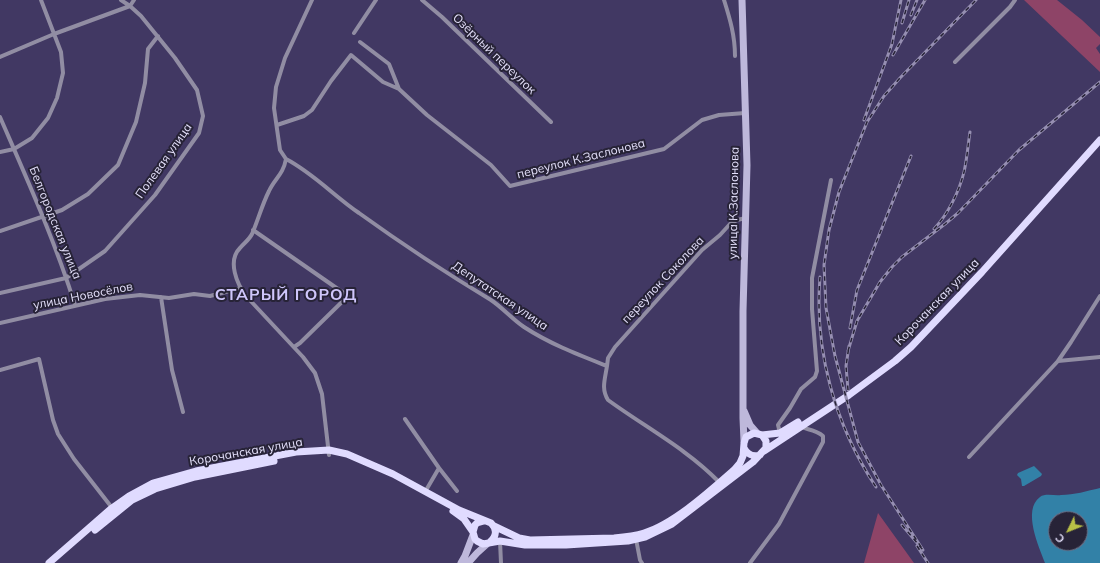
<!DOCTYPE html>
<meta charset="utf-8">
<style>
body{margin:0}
#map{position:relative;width:1100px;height:563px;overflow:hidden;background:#413863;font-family:Mulish,sans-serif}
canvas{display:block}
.north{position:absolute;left:1048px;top:511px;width:40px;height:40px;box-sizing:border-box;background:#272337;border:1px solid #736f85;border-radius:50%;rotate:227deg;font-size:11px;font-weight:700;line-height:16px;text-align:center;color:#e4e0fb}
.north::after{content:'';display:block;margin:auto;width:14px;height:18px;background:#b9c046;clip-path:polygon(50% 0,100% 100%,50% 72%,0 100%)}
</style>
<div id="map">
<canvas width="1100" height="563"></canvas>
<div class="north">С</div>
</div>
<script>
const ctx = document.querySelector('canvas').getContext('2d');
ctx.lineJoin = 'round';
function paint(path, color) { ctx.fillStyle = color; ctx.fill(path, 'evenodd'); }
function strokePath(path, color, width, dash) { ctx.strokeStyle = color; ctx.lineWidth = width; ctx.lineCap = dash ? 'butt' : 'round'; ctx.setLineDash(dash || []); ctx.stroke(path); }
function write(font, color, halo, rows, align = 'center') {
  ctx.font = font + ' Mulish,sans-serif'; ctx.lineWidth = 4; ctx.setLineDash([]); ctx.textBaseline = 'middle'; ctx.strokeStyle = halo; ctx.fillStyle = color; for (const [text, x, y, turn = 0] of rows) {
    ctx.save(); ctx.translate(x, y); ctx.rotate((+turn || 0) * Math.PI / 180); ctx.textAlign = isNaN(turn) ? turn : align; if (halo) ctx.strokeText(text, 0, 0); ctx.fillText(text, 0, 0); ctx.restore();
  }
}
paint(new Path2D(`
 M1024 0H1057L1082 20 1100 37V44L1096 48 1100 54V72Z
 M878 513 914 563H864Z`), '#8e4467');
paint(new Path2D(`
 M1034 466 1042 474 1041 476 1024 486H1022L1021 479 1017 475 1018 473Z
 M1100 488V563H1045C1039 547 1022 510 1040 497 1045 493 1055 496 1061 495 1074 495 1087 491 1100 488ZM1056 519H1080V543H1056Z`), '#3281a7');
strokePath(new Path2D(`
 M312 0 285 58 276 87 274 108 280 150 286 159C283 175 275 178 269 191 262 205 258 220 252 234 249 240 244 243 240 248 227 261 237 284 246 296L303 357 315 373 322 394 329 455
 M422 0 442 17 551 122
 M724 0C730 19 735 36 735 56
 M130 6 134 0
 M354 33 376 0
 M360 42 389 64 399 89 427 115 491 165 510 186 664 149 702 120 719 115 745 113
 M0 57 54 34 130 6
 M955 62 1010 7 1015 0
 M0 117C27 179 55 241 75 305
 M277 125 304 116 312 110 331 81 351 55 383 82 399 89
 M0 152 14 149 32 138 48 118 57 98 63 73 61 52 41 0
 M286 159C313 173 334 196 359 213 402 244 446 273 491 300 503 308 512 319 524 327 550 344 579 355 607 366 605 379 601 389 608 400 645 427 687 449 719 482
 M253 230 348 296 300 343 294 347
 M0 231 62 210 88 194 118 165 136 122 145 83 148 49 158 36
 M0 293 66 278 105 251 155 195 199 133 203 116 197 90 175 58 141 16 130 6 121 0
 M161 297 172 370 183 412
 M0 323 105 299 140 295 169 298 194 294 210 296 241 288
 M1058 361 1100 357
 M607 366 608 358 615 347 702 250 720 235 730 224 737 220 746 218
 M0 370 39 359 53 420 58 434 74 459 113 509
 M405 419 439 468 457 491
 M780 433 778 425 790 408 801 389 815 377 817 371 812 309V278L831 180
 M969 457 1058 361 1071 342 1100 296
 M425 492 439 468
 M636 539 640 560 642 563
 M500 541 501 563
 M750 563 779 524 823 442V436C816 430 809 430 801 427`), '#918da3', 4);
strokePath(new Path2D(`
 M742 0 747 165 743 311V418L744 441
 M744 411 750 425 757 433
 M461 563 465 556 473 535
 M468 563 477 553 487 544`), '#beb8db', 7);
strokePath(new Path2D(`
 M762 435 780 433 798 422
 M744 448C747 454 753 457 760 455
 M764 451 849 395 895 361 911 347 982 272 1100 140
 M453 511 464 519 473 532
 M484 521 477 523 475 525 473 532 475 539 477 541 483 544 500 541 525 545H566L628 541 645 537 672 524 753 462 766 448V441L762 435 754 433 746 437 744 443 743 456 740 463 734 470C710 491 674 524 644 533 634 536 624 537 614 538L530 540 519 538 494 526
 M95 530 132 500 155 489 195 477 274 461
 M49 563 112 508 129 496 153 483 196 471 296 452 329 450 347 454 393 474 459 510 491 523C497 529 497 536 490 542`), '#e0dbff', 7);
const rail = new Path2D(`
 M911 15 917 0
 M902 23 909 0
 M893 55 925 0
 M864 120 892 44 901 0
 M934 229C948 214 959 192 964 172 967 159 968 145 970 132
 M820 277C814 351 835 425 876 487
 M850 328 857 290 911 156
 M848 351 857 321 880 282 892 267 902 257 945 224 958 213 1019 150 1100 82
 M848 390 846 366 849 346
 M902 525 923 550 881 485 858 442 835 356 826 308 824 265 829 230 839 192 867 122 884 96 900 78 976 0
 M917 546 928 563`);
strokePath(rail, '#968fb2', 3);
strokePath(rail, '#272337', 1.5, [4.5]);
write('12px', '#e4e0fb', '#272337', [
 ["Озёрный переулок",494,54,44],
 ["переулок К.Заслонова",581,159,-14],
 ["Полевая улица",164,161,-55],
 ["улица К.Заслонова",734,203,-89],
 ["Белгородская улица",55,223,68],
 ["переулок Соколова",663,280,-47],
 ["улица Новосёлов",83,296,-11],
 ["Депутатская улица",500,296,34],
 ["Корочанская улица",937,302,-46],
 ["Корочанская улица",246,452,-10]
]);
ctx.letterSpacing = '1px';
write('bold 16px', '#cfc6fb', '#272337', [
 ["СТАРЫЙ ГОРОД",286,295]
]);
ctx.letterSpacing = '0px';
</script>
